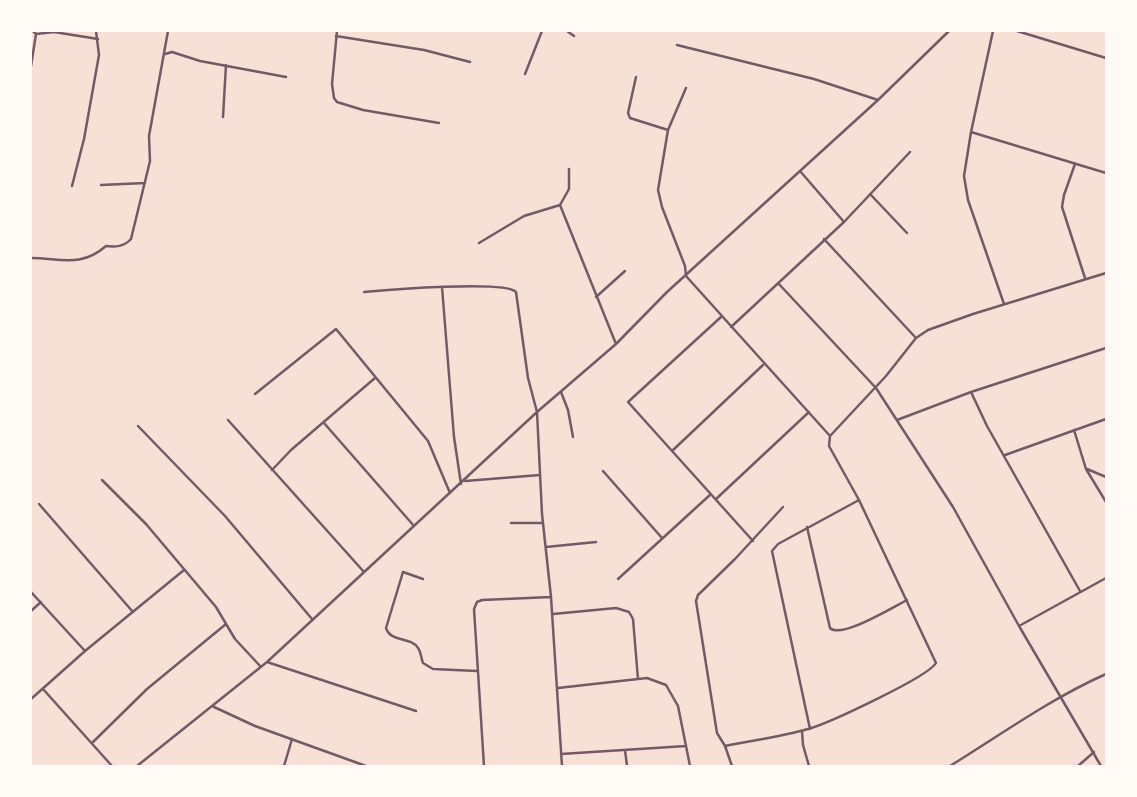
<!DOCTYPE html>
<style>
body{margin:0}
#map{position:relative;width:1137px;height:797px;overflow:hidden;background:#f7e1d7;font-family:"Crimson Pro",serif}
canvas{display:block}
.frame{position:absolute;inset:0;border:32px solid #fffaf5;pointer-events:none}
</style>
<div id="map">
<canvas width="1137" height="797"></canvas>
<div class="frame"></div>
</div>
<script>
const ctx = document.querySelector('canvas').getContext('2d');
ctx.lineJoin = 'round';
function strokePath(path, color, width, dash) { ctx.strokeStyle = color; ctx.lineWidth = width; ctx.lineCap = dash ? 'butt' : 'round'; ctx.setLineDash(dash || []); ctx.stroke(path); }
strokePath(new Path2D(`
 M337 31 332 84 334 98 337 102 363 110 439 123
 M567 31 574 36
 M993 31 971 132 964 176 968 200 1004 304
 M1017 31 1106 58
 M36 34 54 32 98 39
 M336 36 424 50 470 62
 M677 45 814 79 878 100
 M165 54 172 52 200 61 286 77
 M31 66 36 34 33 31
 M525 74 542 31
 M636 77 628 113 630 118 668 130
 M223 117 226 65
 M971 132 1106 173
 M1075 164 1064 195 1062 207 1085 278
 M800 171 844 222
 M101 185 145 183
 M72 186 84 139 99 55 96 31
 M870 194 907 233
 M560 205 616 344
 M824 239 916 338
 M479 243 524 216 560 205 569 189V169
 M31 258C60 258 81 268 106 246 115 247 124 247 131 239L150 161 149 136 168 31
 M686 276 830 436
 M686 276 685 266 662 207 658 190 668 130 686 88
 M778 283 876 388 953 507 1019 626 1101 766
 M442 287 454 437 461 484
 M364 292C386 290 506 280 516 292L528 378 537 412 542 514 551 597 562 766
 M596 297 625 271
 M721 317 628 402 753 541
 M731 327 844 222 910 152
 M561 392 568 410 573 437
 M971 392 987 426 1080 591
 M255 394 336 329 428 441 450 493
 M228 420 364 572
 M897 420 971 392 1106 348
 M324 423 414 526
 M138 426 225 516 312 619
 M1074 430 1086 469 1106 502
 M830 436 886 376 916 338 928 330 973 314 1106 273
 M672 451 763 365
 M1005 455 1106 419
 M1087 469 1106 477
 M272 470 291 450 375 378
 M603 471 662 538
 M102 480 146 524 216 607 235 639 261 667
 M465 481 540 475
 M716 499 809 412
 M39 504 133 612
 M511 523H543
 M807 527 830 628C841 639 893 607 907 600
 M546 547 596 542
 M423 579 403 572 386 628C391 643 410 636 418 648 421 652 421 658 423 663L433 669 477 671
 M618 579 711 494
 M31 592 85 651
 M31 611 41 602
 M553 614 616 608 629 612 633 619 638 679
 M1019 626 1106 578
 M267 662 416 711
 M558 688 647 678 666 685 678 706 690 766
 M43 689 112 766
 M31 699 85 651 184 570
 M214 707 255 726 366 766
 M810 729 772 551 778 544 859 500
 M802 731 803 745 809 766
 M93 742 147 689 226 624
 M725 746C753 740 781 737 808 729 827 724 928 677 936 663L859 500 829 446 830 436
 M625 750 627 766
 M561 754 686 746
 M137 766 267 662 537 412 616 344 667 292 878 100 949 31
 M284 766 292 739
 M484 766 474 609 477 602 482 600 551 597
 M732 766 725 746 717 733 696 601 698 595 735 559 783 507
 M950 766C1002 734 1050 699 1106 674
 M1078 766 1094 752`), '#755966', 2.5);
</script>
